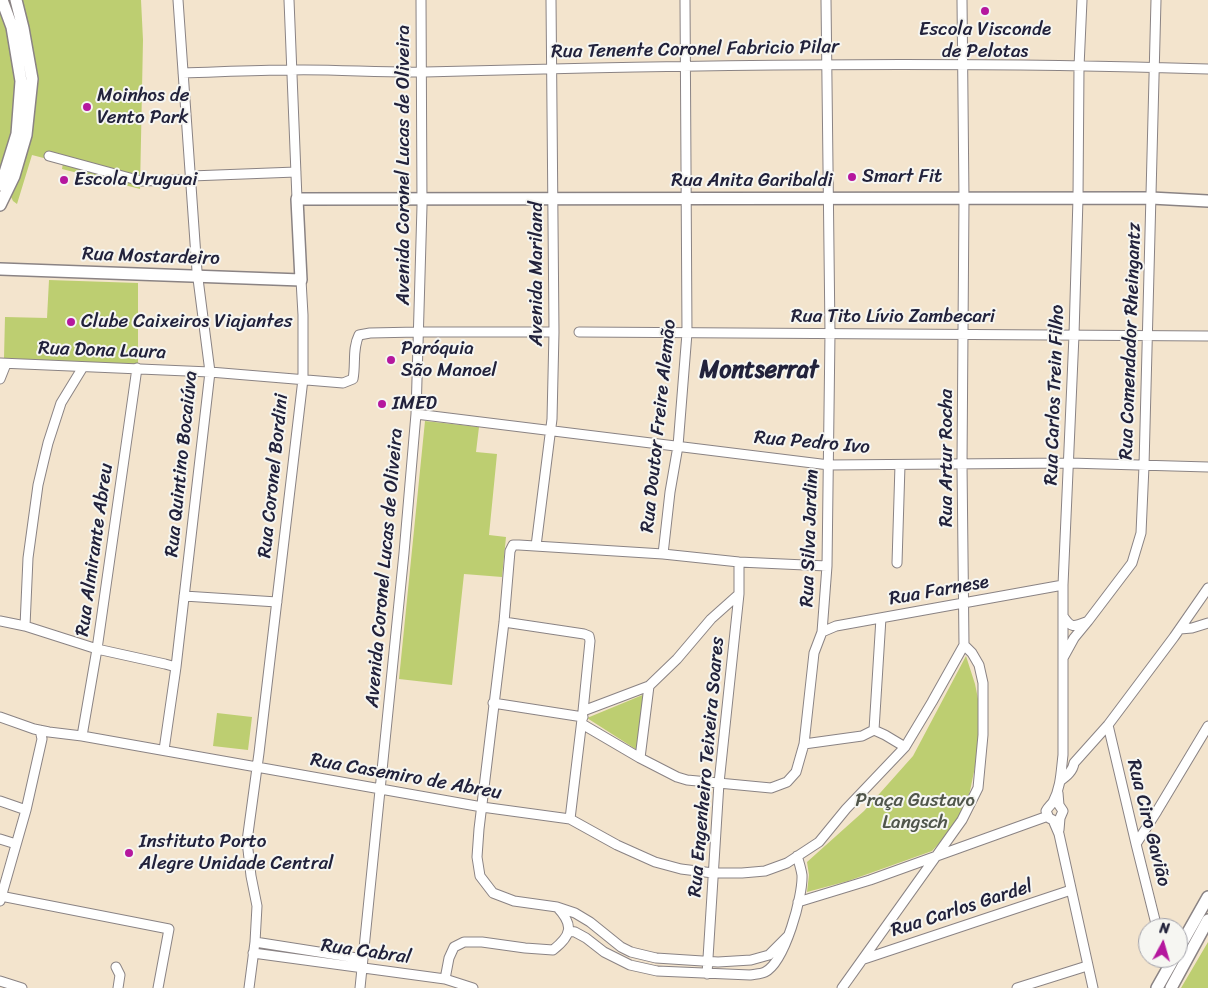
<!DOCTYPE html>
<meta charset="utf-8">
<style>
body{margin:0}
#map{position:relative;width:1208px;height:988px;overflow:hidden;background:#f3e4cd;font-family:Sriracha,sans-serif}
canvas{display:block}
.north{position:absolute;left:1138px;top:918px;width:50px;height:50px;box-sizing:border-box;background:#f6f6f2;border:1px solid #a1a1a9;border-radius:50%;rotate:6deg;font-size:14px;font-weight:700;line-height:20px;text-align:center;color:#22223b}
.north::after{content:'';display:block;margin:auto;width:18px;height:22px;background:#b5179e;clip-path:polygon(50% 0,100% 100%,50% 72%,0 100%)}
</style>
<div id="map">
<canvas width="1208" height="988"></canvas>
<div class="north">N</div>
</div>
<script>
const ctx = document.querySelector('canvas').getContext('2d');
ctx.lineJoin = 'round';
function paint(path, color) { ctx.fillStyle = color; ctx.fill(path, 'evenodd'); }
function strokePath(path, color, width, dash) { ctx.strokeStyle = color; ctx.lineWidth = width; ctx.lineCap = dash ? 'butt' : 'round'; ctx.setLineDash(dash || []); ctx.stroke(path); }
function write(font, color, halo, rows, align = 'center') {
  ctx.font = font + ' Sriracha,sans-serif'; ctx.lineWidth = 4; ctx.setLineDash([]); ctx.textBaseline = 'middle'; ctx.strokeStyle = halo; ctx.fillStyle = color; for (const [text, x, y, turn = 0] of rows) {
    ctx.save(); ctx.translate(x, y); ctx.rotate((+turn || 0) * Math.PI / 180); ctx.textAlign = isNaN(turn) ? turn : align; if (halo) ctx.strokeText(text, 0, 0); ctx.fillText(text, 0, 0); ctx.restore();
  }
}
paint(new Path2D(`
 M19 0H141L143 40 140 189 62 169 63 163 32 155 17 204 13 201 9 193 16 177Z
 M0 6 8 26 18 83 12 131 0 170Z
 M49 280 138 283V365L4 358 5 317 47 318Z
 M425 421 479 427 476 452 497 454 489 535 506 537 502 577 464 574 452 685 399 679Z
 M966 656 975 684 980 709 982 733 970 791 961 819 932 851 848 881 807 892 809 875 807 862 864 811 913 756Z
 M645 694 637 750 587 718Z
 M217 713 252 717 248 750 213 746Z
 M1208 942V988H1181Z`), '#bdce71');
const minor = new Path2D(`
 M289 0 297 199
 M183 73C219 72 255 70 291 70 336 69 381 73 425 72 686 65 947 61 1208 69
 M49 156 141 181 180 180
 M191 176 296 172
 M579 332 1208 336
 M0 363 210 372 343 383 353 379C356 364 352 349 359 335L370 333 418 332H554
 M0 379 6 364
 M416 414 829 465 1069 463 1208 467
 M536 546 552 419 554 332 551 0
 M663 554 670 492 678 446 687 333 685 0
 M897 563 900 465
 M184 596 277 602
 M1063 616C1071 628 1073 627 1086 622
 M0 621 25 626 97 649 165 664 176 667
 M504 622 584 634 589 636 590 641 583 711 570 819
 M25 626 28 558 38 485 48 443 61 403 83 367
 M1180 629 1192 628 1208 623
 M822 632 836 626 1063 585
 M1063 658 1074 638 1088 621 1132 563 1141 533 1144 466 1156 0
 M493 703 583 717
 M583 711 649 686 677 659 711 619 739 594
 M0 717 34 729 49 732 82 736 482 807 570 819 617 845 655 862 681 869 713 873H742L765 871 787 863 819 842 846 809 905 747 932 702 964 645 962 464 964 199 962 0
 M582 724 640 758 677 777 687 780 771 788 787 782 796 772 804 744 814 653 822 632 827 566 830 333 826 0
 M1108 725 1136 844 1157 928
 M874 730 881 618
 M82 736 97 649 137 368
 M804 744 862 736 874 730 885 735 905 747
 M164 750 176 667 210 372 197 271 178 0
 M640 758 649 686
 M1060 781C1067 776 1073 771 1074 763L1108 725 1174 637 1208 588
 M1058 793 1059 805 1063 811 1060 818 1059 830
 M0 801 26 810
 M1053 820 1049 818 1046 811C1048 807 1051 805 1053 802 1061 787 1061 771 1063 755V585L1074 335 1078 198 1079 67 1082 0
 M1053 820 1059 834 1093 988
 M0 839 16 844
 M1136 844 1157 811 1208 726
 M0 896 169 929 158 988
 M0 901 26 810 42 739 40 730
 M798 902 870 880 1048 816
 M569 931 575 932 586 938 604 952 630 965 657 971 750 975C755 974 761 974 765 972 785 962 803 896 802 875 801 869 799 862 797 856
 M788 936 769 955 751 960 718 962 656 958 631 952 621 947 590 922 575 913 557 907 514 901 493 893 480 876 477 857 479 829 504 622 510 551 513 545H519L663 554 739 562 827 566
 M255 942 363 959
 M253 953 445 979 473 988
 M864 959 1071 890
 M116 967 120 975 118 988
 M707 974 719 783 739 594V562
 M445 979 449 958 454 947 464 942H482L525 948 553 950C572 935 574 925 557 907
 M0 981 22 988
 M249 988 255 942 257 906 251 876 247 841 259 753 303 379V315L301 280
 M360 988 404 553 416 414 422 206 421 0
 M842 988 962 820 978 788 983 735V683L979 665 972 653 964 645
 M1017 988 1087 966`);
const major = new Path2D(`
 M0 185 4 176 17 134 21 81 12 27 2 0
 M0 205 14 176 26 135 32 79 23 28 16 0
 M0 269 301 280 297 199 1151 198 1208 201
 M1178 950 1208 897
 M1157 988 1174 958
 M1171 988 1208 920`);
strokePath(minor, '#8a8384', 11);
strokePath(major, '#8a8384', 14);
strokePath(minor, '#fff', 9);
strokePath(major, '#fff', 11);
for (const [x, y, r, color] of [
 [985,11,5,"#b5179e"],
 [87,107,5,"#b5179e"],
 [852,177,5,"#b5179e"],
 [64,180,5,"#b5179e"],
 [71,322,5,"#b5179e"],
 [391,360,5,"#b5179e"],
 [382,404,5,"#b5179e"],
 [129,853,5,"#b5179e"]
]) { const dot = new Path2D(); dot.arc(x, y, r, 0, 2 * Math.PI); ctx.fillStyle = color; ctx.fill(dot); strokePath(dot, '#f6f6f2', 2); }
write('19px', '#22223b', '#f6f6f2', [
 ["Escola Visconde",985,30,"center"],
 ["de Pelotas",985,52,"center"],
 ["Moinhos de",97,96],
 ["Vento Park",97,118],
 ["Smart Fit",862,177],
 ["Escola Uruguai",74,180],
 ["Clube Caixeiros Viajantes",81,322],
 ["Paróquia",401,349],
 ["São Manoel",401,371],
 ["IMED",392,404],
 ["Instituto Porto",139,842],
 ["Alegre Unidade Central",139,864]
], 'left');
write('19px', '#22223b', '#f6f6f2', [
 ["Rua Tenente Coronel Fabricio Pilar",695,50,-1],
 ["Avenida Coronel Lucas de Oliveira",404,165,-90],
 ["Rua Anita Garibaldi",752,181],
 ["Rua Mostardeiro",151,257,2],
 ["Avenida Mariland",537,274,-90],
 ["Rua Tito Lívio Zambecari",893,317],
 ["Rua Comendador Rheingantz",1131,341,-88],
 ["Rua Dona Laura",102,351,2],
 ["Rua Carlos Trein Filho",1055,395,-88],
 ["Rua Doutor Freire Alemão",659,426,-84],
 ["Rua Pedro Ivo",812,443,5],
 ["Rua Artur Rocha",947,458,-90],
 ["Rua Quintino Bocaiúva",182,464,-84],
 ["Rua Coronel Bordini",274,476,-84],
 ["Rua Silva Jardim",810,538,-88],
 ["Rua Almirante Abreu",95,550,-82],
 ["Avenida Coronel Lucas de Oliveira",385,568,-85],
 ["Rua Farnese",939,591,-10],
 ["Rua Engenheiro Teixeira Soares",707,767,-85],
 ["Rua Casemiro de Abreu",406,777,10],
 ["Rua Ciro Gavião",1148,823,76],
 ["Rua Carlos Gardel",962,909,-18],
 ["Rua Cabral",366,952,8]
]);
write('19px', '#50564b', '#f6f6f2', [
 ["Praça Gustavo",915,801],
 ["Langsch",915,823]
]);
write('bold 24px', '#22223b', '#f6f6f2', [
 ["Montserrat",759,371]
]);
</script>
